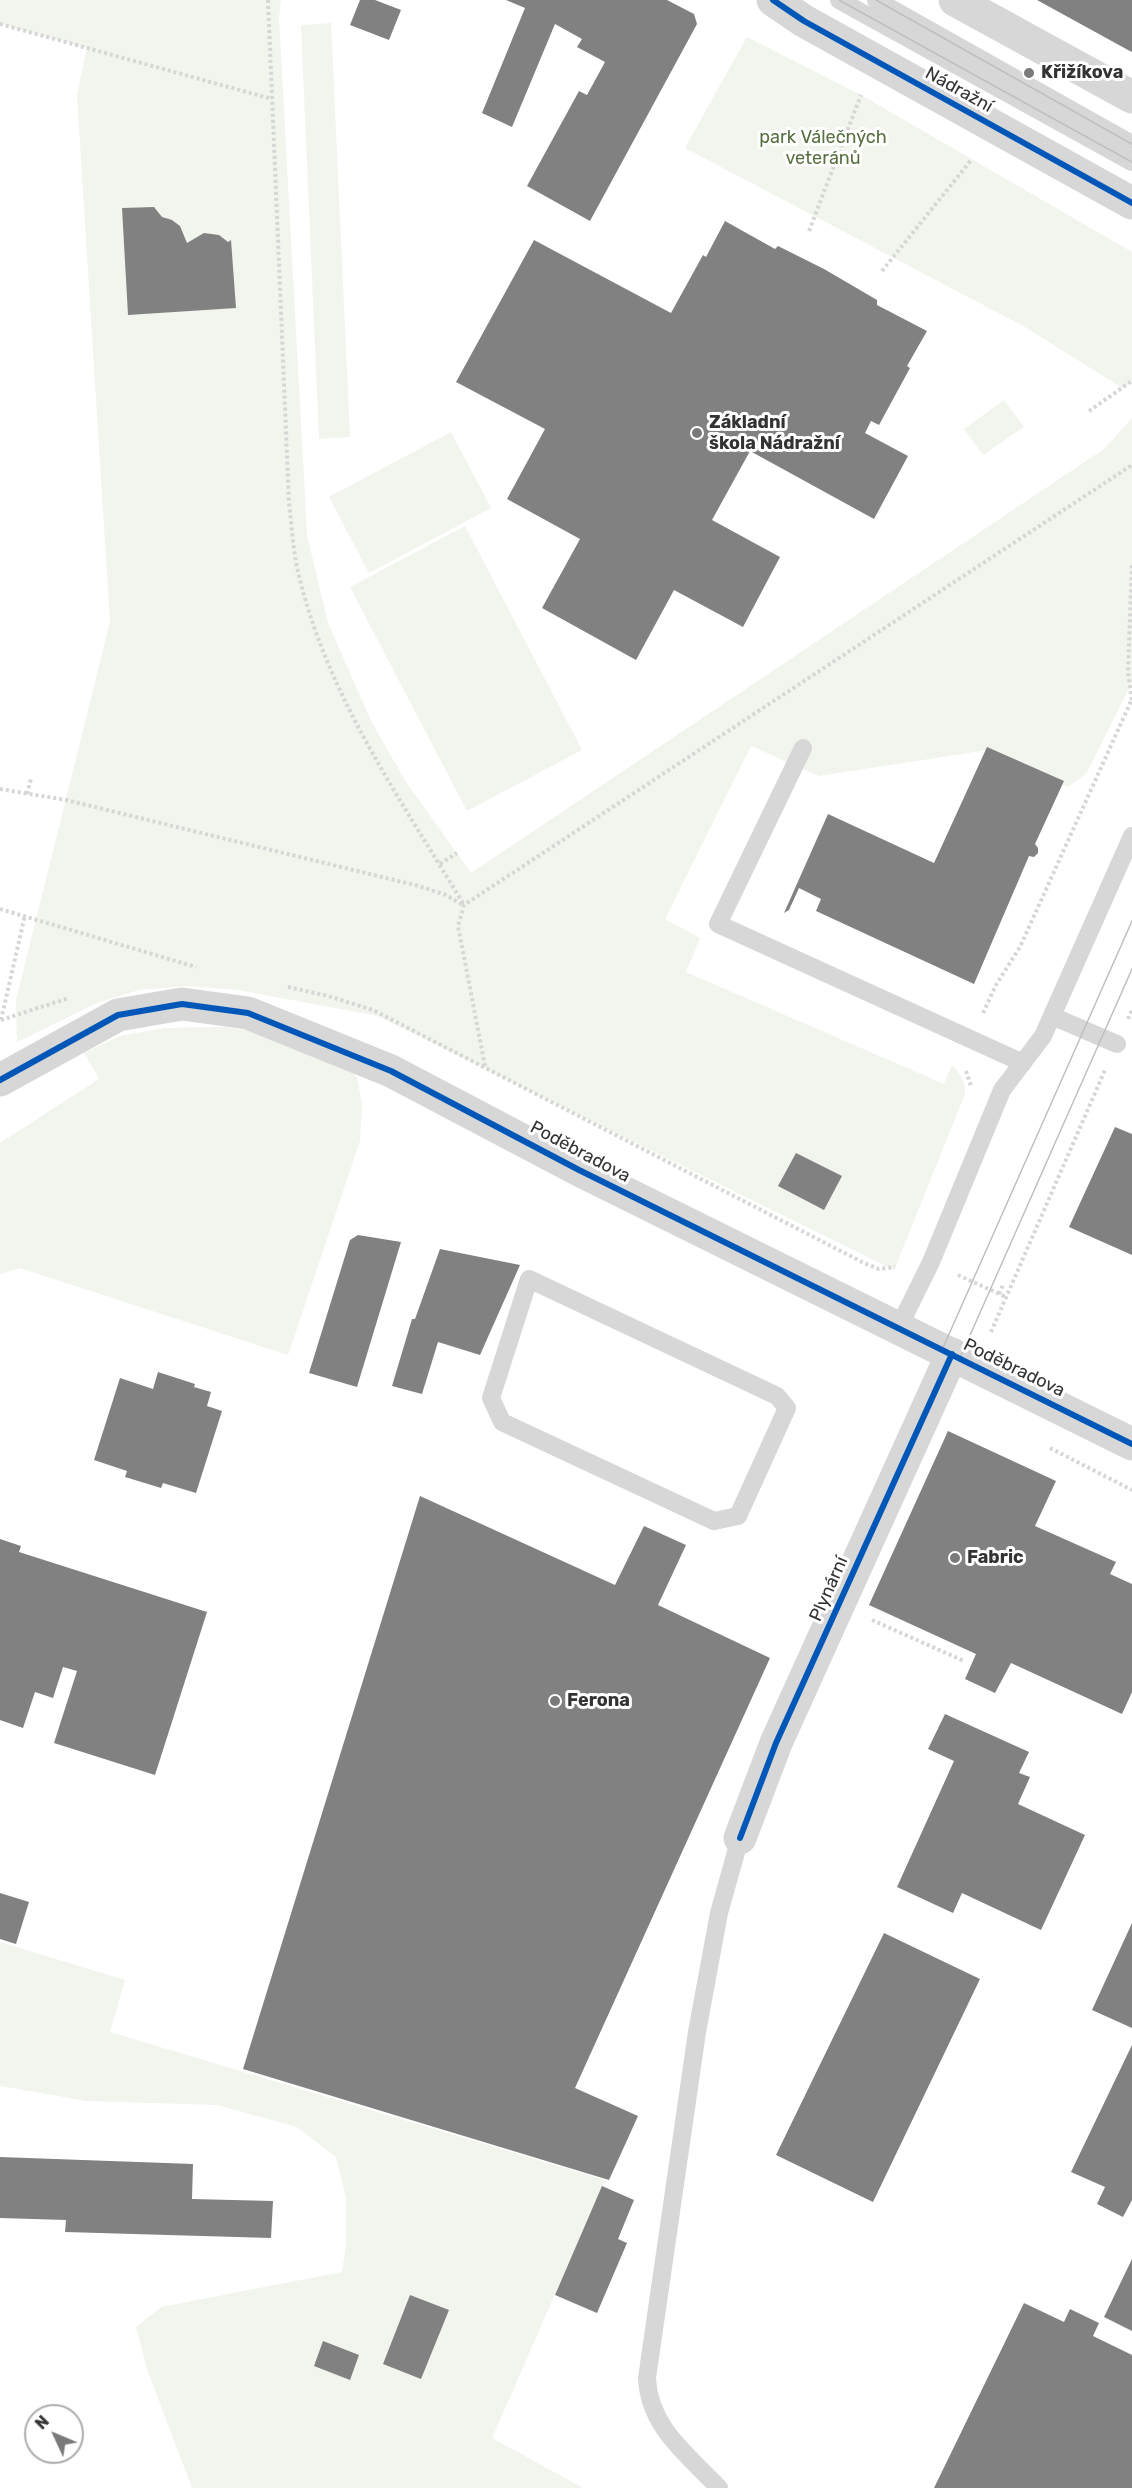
<!DOCTYPE html>
<meta charset="utf-8">
<style>
body{margin:0}
#map{position:relative;width:1132px;height:2488px;overflow:hidden;background:#fff;font-family:Rubik,sans-serif}
canvas{display:block}
.north{position:absolute;left:24px;top:2404px;width:60px;height:60px;box-sizing:border-box;background:#fff;border:2px solid #adadad;border-radius:50%;rotate:314deg;font-size:16px;font-weight:700;line-height:24px;text-align:center;color:#333}
.north::after{content:'';display:block;margin:auto;width:21px;height:27px;background:#7a7a7a;clip-path:polygon(50% 0,100% 100%,50% 72%,0 100%)}
</style>
<div id="map">
<canvas width="1132" height="2488"></canvas>
<div class="north">N</div>
</div>
<script>
const ctx = document.querySelector('canvas').getContext('2d');
ctx.lineJoin = 'round';
function paint(path, color) { ctx.fillStyle = color; ctx.fill(path, 'evenodd'); }
function strokePath(path, color, width, dash) { ctx.strokeStyle = color; ctx.lineWidth = width; ctx.lineCap = dash ? 'butt' : 'round'; ctx.setLineDash(dash || []); ctx.stroke(path); }
function write(font, color, halo, rows, align = 'center') {
  ctx.font = font + ' Rubik,sans-serif'; ctx.lineWidth = 6; ctx.setLineDash([]); ctx.textBaseline = 'middle'; ctx.strokeStyle = halo; ctx.fillStyle = color; for (const [text, x, y, turn = 0] of rows) {
    ctx.save(); ctx.translate(x, y); ctx.rotate((+turn || 0) * Math.PI / 180); ctx.textAlign = isNaN(turn) ? turn : align; if (halo) ctx.strokeText(text, 0, 0); ctx.fillText(text, 0, 0); ctx.restore();
  }
}
paint(new Path2D(`
 M0 0H281L279 18 307 535 328 623 371 721 406 782 471 873 1104 449 1132 418V682L1086 774 1068 787 988 750 819 776 751 746 665 919 700 938 686 972 944 1084 952 1065C960 1073 966 1082 965 1094L894 1270 378 1016 238 990 189 986 139 990 97 1003 17 1042 16 1000 110 622 77 95 87 48 0 24Z
 M331 23 350 437 319 439 301 25Z
 M747 37 861 95 1132 252V381L1122 388 1025 327 685 148Z
 M1004 400 1024 427 983 455 964 429Z
 M451 432 491 508 369 573 329 497Z
 M465 526 582 750 467 811 350 587Z
 M226 1027 266 1033 342 1062 357 1077 362 1105 360 1141 288 1355 20 1268 0 1274V1143L99 1079 84 1053 120 1036 163 1028Z
 M0 1942 125 1980 110 2032 605 2180 492 2438 583 2488H192L147 2369 136 2327 161 2307 342 2272 346 2244V2198L336 2157 297 2127 217 2105 87 2101 0 2086Z`), '#f1f5ed');
paint(new Path2D(`
 M360 0H375L401 10 389 40 350 25Z
 M506 0H667L694 14 697 24 590 221 527 186 579 91 587 95 605 62 577 47 582 39 555 24 512 127 482 113 525 8Z
 M1037 0H1132V52L1128 50Z
 M154 207 162 217 172 220 180 226 187 243 204 233 219 235 228 242 231 240 236 308 128 315 122 208Z
 M725 221 775 249 778 246 824 269 877 300V305L927 331 907 366 910 368 879 425 871 421 865 433 908 456 874 519 750 451 712 520 780 557 743 627 674 590 636 660 542 608 580 539 507 499 545 429 456 382 534 240 671 313 703 255 706 257Z
 M987 747 1064 781 1035 844 1038 848V853L1034 857 1029 856 974 984 816 911 821 899 799 888 789 910 784 913 828 814 934 863Z
 M1115 1127 1132 1134V1255L1069 1227Z
 M796 1153 842 1176 824 1210 778 1186Z
 M358 1235 401 1242 357 1387 309 1373 350 1240Z
 M440 1249 520 1265 480 1355 438 1342 422 1394 392 1386 412 1319H415Z
 M158 1372 195 1384 194 1387 211 1392 207 1406 222 1411 196 1493 163 1483 161 1488 125 1477 127 1471 94 1460 120 1378 153 1389Z
 M948 1431 1056 1481 1035 1526 1116 1562 1110 1574 1132 1584V1692L1122 1714 1011 1663 995 1693 965 1679 976 1654 869 1605Z
 M420 1496 615 1585 644 1526 686 1545 658 1605 770 1658 575 2088 638 2116 609 2180 243 2069Z
 M0 1539 21 1546 19 1552 207 1612 155 1775 54 1743 77 1671 63 1667 53 1698 35 1692 23 1728 0 1720Z
 M945 1714 1029 1752 1019 1773 1030 1777 1018 1804 1085 1835 1041 1930 962 1893 953 1913 897 1887 954 1761 928 1749Z
 M0 1893 29 1902 16 1944 0 1939Z
 M1132 1923V2028L1092 2010Z
 M884 1933 980 1979 873 2202 776 2155Z
 M1132 2045V2200L1123 2217 1097 2204 1105 2187 1071 2172Z
 M0 2157 193 2164 192 2199 273 2201 271 2238 65 2232 66 2220 0 2218Z
 M602 2186 634 2200 618 2239 627 2243 597 2313 555 2295Z
 M1132 2259V2331L1104 2317Z
 M410 2295 449 2310 421 2379 383 2364Z
 M1024 2303 1064 2322 1070 2309 1099 2323 1093 2336 1132 2355V2488H934Z
 M323 2341 359 2355 350 2380 314 2366Z`), '#818181');
strokePath(new Path2D(`
 M268 0 289 503C292 527 293 552 299 576 329 699 400 798 464 905
 M0 24 272 99
 M809 231 861 95
 M882 271 972 159
 M1089 411 1132 381
 M1132 700 1128 672 1132 564
 M0 789 66 800 419 886 446 895 463 905
 M27 794 31 779
 M440 864 457 853
 M0 909 196 967
 M288 987 328 996 373 1010 864 1263 879 1269 895 1267
 M983 1013 996 985 1020 947 1132 699
 M1128 1019 1132 1010
 M1 1020 69 998
 M1 1020 25 915
 M485 1066 458 926 464 905 1132 465
 M966 1071 971 1086
 M958 1275 1006 1297
 M999 1294 1003 1285
 M991 1332 1105 1070
 M1050 1448 1132 1490
 M872 1620 964 1661`), '#d6d6d6', 4, [3, 3]);
strokePath(new Path2D(`
 M839 0 1132 162
 M876 0 1132 144
 M803 748 718 924 1023 1063
 M1052 1016 1117 1044
 M529 1279 777 1396 787 1408 738 1516 714 1521 502 1422 491 1398Z
 M898 1329 931 1262 1002 1090 1043 1036 1132 836
 M719 2488C687 2454 649 2427 647 2378L697 2032 719 1913 740 1838`), '#d7d7d7', 18);
strokePath(new Path2D(`
 M773 0 804 21 1132 203
 M955 0 1132 97
 M0 1080 118 1015 182 1004 248 1013 391 1071 579 1170 1132 1444
 M740 1838 776 1743 952 1354`), '#d7d7d7', 33);
strokePath(new Path2D(`
 M839 0 1132 162
 M876 0 1132 144
 M942 1350 1132 921
 M960 1358 1132 969`), '#bebebe', 1.5);
strokePath(new Path2D(`
 M773 0 804 21 1132 203
 M0 1080 118 1015 182 1004 248 1013 391 1071 579 1170 1132 1444
 M740 1838 776 1743 952 1354`), '#0057b8', 6);
for (const [x, y, r, color] of [
 [1029,73,6,"#7a7a7a"],
 [697,433,6,"#7a7a7a"],
 [955,1558,6,"#7a7a7a"],
 [555,1701,6,"#7a7a7a"]
]) { const dot = new Path2D(); dot.arc(x, y, r, 0, 2 * Math.PI); ctx.fillStyle = color; ctx.fill(dot); strokePath(dot, '#fff', 2); }
write('bold 18px', '#333', '#fff', [
 ["Křižíkova",1041,73],
 ["Základní",709,423],
 ["škola Nádražní",709,444],
 ["Fabric",967,1558],
 ["Ferona",567,1701]
], 'left');
write('18px', '#333', '#fff', [
 ["Nádražní",959,90,29],
 ["Poděbradova",580,1152,28],
 ["Poděbradova",1014,1368,26],
 ["Plynární",829,1589,-66]
]);
write('18px', '#56703f', '#fff', [
 ["park Válečných",823,138],
 ["veteránů",823,159]
]);
</script>
